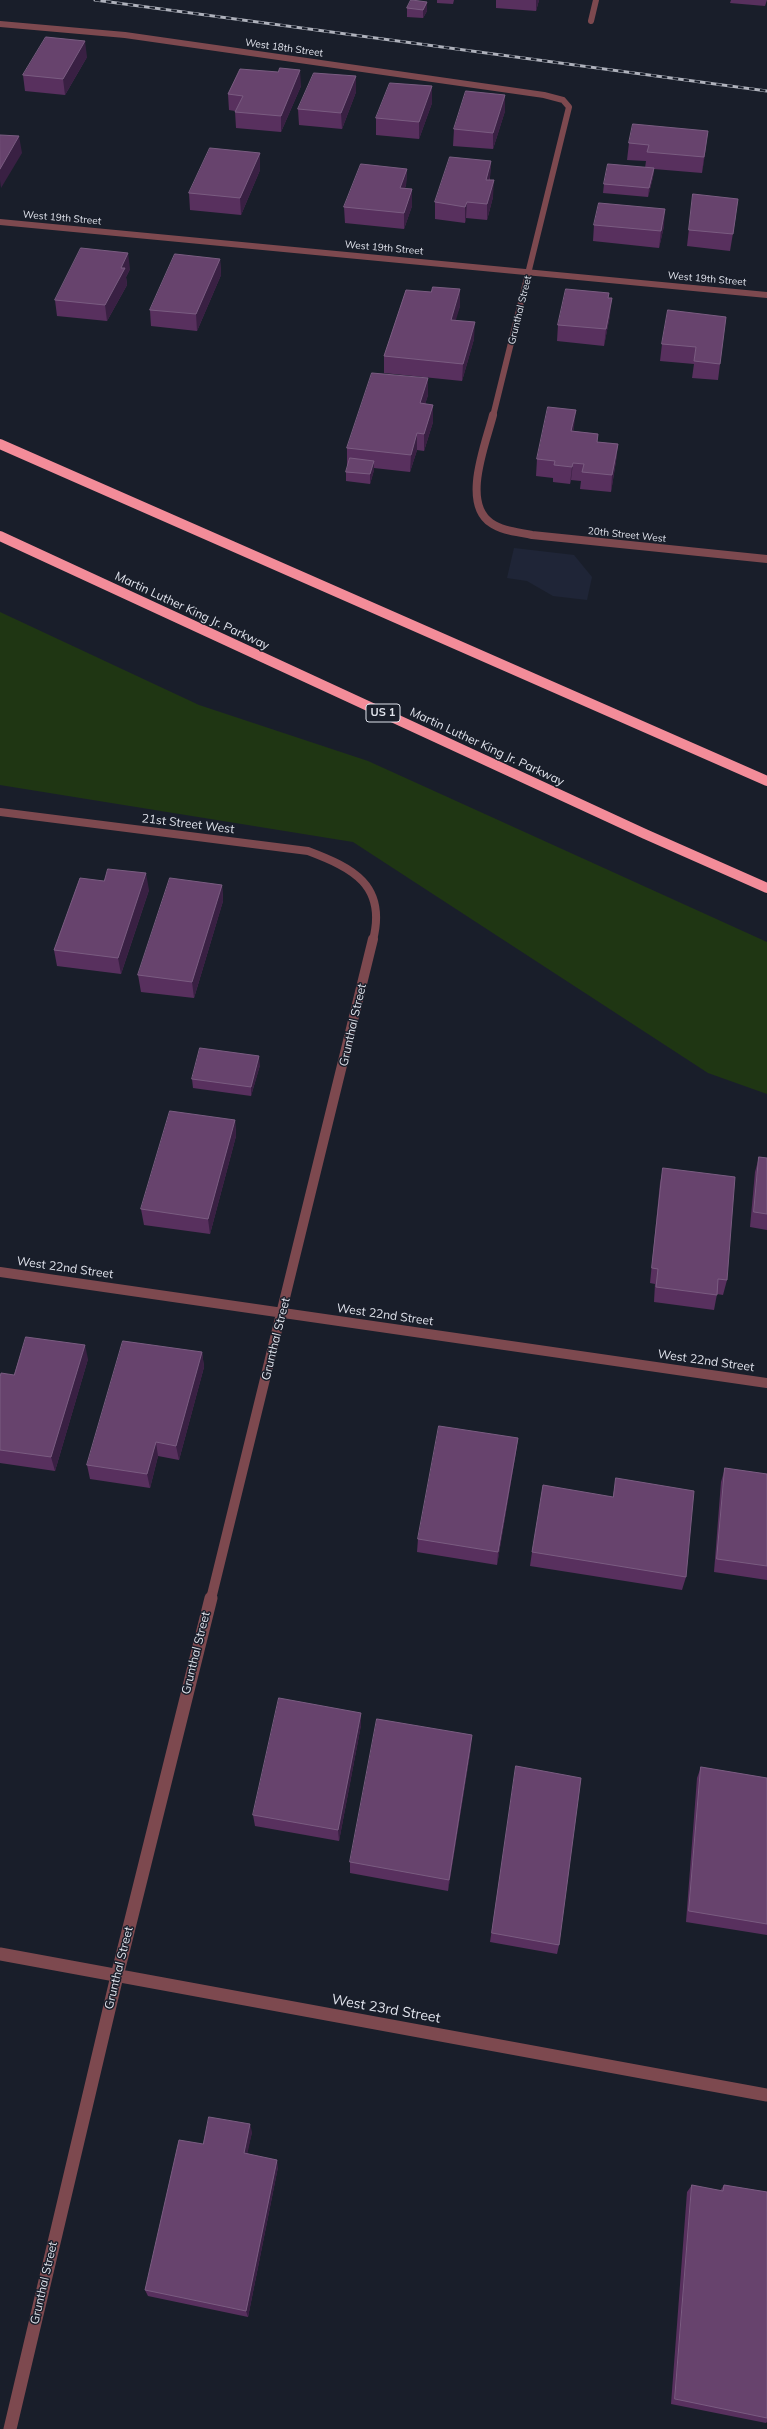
<!DOCTYPE html>
<style>
body{margin:0}
canvas{display:block;background:#191e2a}
</style>
<canvas width="767" height="2429"></canvas>
<script>
const ctx = document.querySelector('canvas').getContext('2d');
ctx.lineJoin = 'round';
function paint(path, color) { ctx.fillStyle = color; ctx.fill(path, 'evenodd'); }
function strokePath(path, color, width, dash) { ctx.strokeStyle = color; ctx.lineWidth = width; ctx.lineCap = dash ? 'butt' : 'round'; ctx.setLineDash(dash || []); ctx.stroke(path); }
function write(font, color, halo, rows, align = 'center') {
  ctx.font = font + ' Mulish,sans-serif'; ctx.lineWidth = 3; ctx.setLineDash([]); ctx.textBaseline = 'middle'; ctx.strokeStyle = halo; ctx.fillStyle = color; for (const [text, x, y, turn = 0] of rows) {
    ctx.save(); ctx.translate(x, y); ctx.rotate((+turn || 0) * Math.PI / 180); ctx.textAlign = isNaN(turn) ? turn : align; if (halo) ctx.strokeText(text, 0, 0); ctx.fillText(text, 0, 0); ctx.restore();
  }
}
paint(new Path2D(`
 M514 548 574 555 592 577 587 600 553 596 527 581 507 578Z`), '#1f2537');
paint(new Path2D(`
 M0 612 199 705 368 761 767 942V1094L708 1073 353 842 0 785Z`), '#1f3613');
strokePath(new Path2D(`
 M591 21 596 0
 M0 24 125 35 544 95 563 100 569 107 493 416
 M0 222 767 295`), '#7d494f', 6);
strokePath(new Path2D(`
 M493 415C486 443 461 503 491 523 502 531 518 532 532 535L767 559
 M0 812 308 851C353 868 387 885 373 940`), '#7d494f', 8);
strokePath(new Path2D(`
 M0 1272 767 1383
 M211 1599 373 939`), '#7d494f', 10);
strokePath(new Path2D(`
 M0 1954 767 2095
 M10 2429 117 1976 211 1598`), '#7d494f', 13);
strokePath(new Path2D(`
 M0 444 767 781
 M0 536 645 834 767 888`), '#f38c99', 10);
const rail = new Path2D(`
 M95 0 767 91`);
strokePath(rail, '#afb2bc', 3);
strokePath(rail, '#191e2a', 2, [5.5]);
paint(new Path2D(`
 M437 0H454L453 4 437 3Z
 M496 0H539L536 11 496 8Z
 M731 0H767L765 6 730 3Z
 M427 2V11L423 18 407 17V8Z
 M87 57 65 95 25 91 23 75Z
 M301 86 281 132 236 128 235 111 229 110 228 94Z
 M356 92 342 129 299 125 298 109Z
 M432 103 419 139 376 135V118Z
 M505 111 493 149 453 146 454 129Z
 M629 143 706 147 702 173 654 169 653 177 648 197 603 193 604 184 645 168 646 161 627 160Z
 M491 161 490 177V180L493 197 487 220 466 218 465 223 435 219V202Z
 M407 169 406 185 405 188 412 206 404 229 345 223 344 207Z
 M260 170 241 215 190 210 189 193Z
 M693 194 736 215 730 251 687 246Z
 M594 225 664 226 659 248 593 241Z
 M220 259 221 275 197 331 151 326 150 310Z
 M130 269 126 277 127 285 107 321 57 316 55 300Z
 M609 293 608 298 610 315 604 346 557 341 558 325Z
 M460 306 455 320 474 339 462 381 384 373V356Z
 M668 310 720 364 718 380 692 378 694 364 660 361 662 344Z
 M428 378V395L425 404 433 405V422L424 451 417 450 410 472 374 468V470L370 484 346 481V472L348 465H347V448Z
 M574 427 573 431 598 434 597 442 618 444 616 461 611 492 580 489 581 481 571 480 570 484 553 482V478L536 476 537 459Z
 M104 881 149 890 121 974 57 966 54 950Z
 M222 885 223 901 194 998 141 992 138 975Z
 M260 1065 251 1096 193 1088 192 1079Z
 M235 1120 236 1136 210 1234 144 1225 141 1209Z
 M759 1157 767 1158V1230L750 1227 755 1172Z
 M663 1168 727 1280 723 1295 717 1294 714 1310 654 1302 655 1284 650 1283 660 1183Z
 M202 1352 204 1367 179 1460 158 1456 150 1488 90 1479 87 1465Z
 M88 1359 55 1471 0 1463V1377L14 1375Z
 M518 1438 516 1452 497 1565 417 1552 418 1539Z
 M725 1468 767 1474V1580L714 1572 721 1482Z
 M616 1478 686 1577 682 1590 530 1566 532 1552 613 1497Z
 M361 1725 339 1841 255 1826 253 1815Z
 M471 1747 448 1891 350 1873V1862Z
 M516 1766 559 1945 557 1954 490 1942Z
 M701 1767 767 1778V1935L686 1922 697 1778Z
 M252 2132 247 2153 278 2167 248 2317 148 2296 145 2290 203 2144Z
 M692 2185 720 2191 724 2185 767 2192V2422L766 2423 671 2404 687 2192Z`), '#58305e');
paint(new Path2D(`
 M536 0H539L536 11Z
 M427 2V11L423 18V10Z
 M85 41 87 57 65 95 63 79Z
 M300 70 301 86 281 132V116Z
 M356 76V92L342 129 341 113Z
 M432 86V103L419 139V122Z
 M505 95V111L493 149V133Z
 M708 131 706 147 702 173 704 157Z
 M19 136 22 153 1 188 0 180V169Z
 M260 153V170L241 215 240 198Z
 M491 161 490 177 485 196 486 180Z
 M654 168 653 177 648 197 649 188Z
 M407 169 406 185 399 204 400 188Z
 M494 180 493 197 487 220V204Z
 M412 189V206L404 229V213Z
 M467 202 466 218 465 223V207Z
 M665 209 664 226 659 248 661 231Z
 M128 253 130 269 126 277 127 285 107 321 105 305 121 268Z
 M220 259 221 275 197 331 196 314Z
 M460 289V306L451 337V320Z
 M612 298 610 315 604 346 606 329Z
 M475 322 474 339 462 381 463 364Z
 M428 378V395L420 420V403Z
 M433 405V422L424 451V434Z
 M576 410 574 427 570 448 571 431Z
 M417 433V450L410 472 411 455Z
 M618 444 616 461 611 492 612 475Z
 M374 461V470L370 484V474Z
 M573 463 571 480 570 484 572 467Z
 M146 873 149 890 121 974 118 958Z
 M222 885 223 901 194 998 192 982Z
 M259 1056 260 1065 251 1096V1087Z
 M235 1120 236 1136 210 1234 208 1219Z
 M85 1345 88 1359 55 1471 51 1457Z
 M202 1352 204 1367 179 1460 176 1446Z
 M518 1438 516 1452 497 1565 498 1552Z
 M156 1442 158 1456 150 1488 147 1474Z
 M361 1713V1725L339 1841 338 1830Z
 M472 1735 471 1747 448 1891 449 1880Z
 M250 2124 252 2132 246 2160 244 2153Z
 M277 2160 278 2167 248 2317 246 2311Z`), '#392043');
const building = new Path2D(`
 M411 0H412L427 2 423 10 407 8Z
 M46 37 85 41 63 79 23 75Z
 M280 68 300 70 281 116 235 112 243 96 228 94 240 69 278 72Z
 M314 73 356 76 341 113 298 109Z
 M390 83 432 86 419 122 376 118Z
 M466 91 505 95 493 133 454 129Z
 M633 124 708 131 704 157 647 152 649 145 629 143Z
 M0 135 19 136 0 169Z
 M210 148 260 153 240 198 189 193Z
 M450 157 491 161 486 180H494L487 204 467 202 465 207 435 202Z
 M361 164 407 169 400 188 412 189 404 213 344 207Z
 M608 164 654 168 649 188 604 184Z
 M693 194 738 199 733 234 689 230Z
 M599 203 665 209 661 231 594 225Z
 M81 248 128 253 121 268H125L105 305 55 300Z
 M175 254 220 259 196 314 150 310Z
 M433 287 460 289 451 320 475 322 463 364 384 356 406 290 431 292Z
 M566 289 609 293 608 298H612L606 329 558 325Z
 M668 310 726 317 720 364 694 361 696 347 662 344Z
 M372 373 428 378 420 403 433 405 424 434 417 433 411 455 347 448Z
 M548 407 576 410 571 431 598 434 597 442 618 444 612 475 582 472 584 464 573 463 572 467 554 465 555 461 537 459Z
 M350 458 374 461 370 474 346 472Z
 M108 869 146 873 118 958 54 950 80 878 104 881Z
 M170 878 222 885 192 982 138 975Z
 M200 1048 259 1056 251 1087 192 1079Z
 M170 1111 235 1120 208 1219 141 1209Z
 M759 1157 767 1158V1214L754 1212Z
 M663 1168 735 1177 727 1280 718 1279 717 1295 656 1287 658 1269 652 1268Z
 M26 1337 85 1345 51 1457 0 1450V1377L1 1373 14 1375Z
 M123 1341 202 1352 176 1446 156 1442 147 1474 87 1465Z
 M439 1426 518 1438 498 1552 418 1539Z
 M725 1468 767 1474V1566L717 1559Z
 M616 1478 694 1491 686 1577 532 1552 543 1485 613 1497Z
 M279 1698 361 1713 338 1830 253 1815Z
 M377 1719 472 1735 449 1880 350 1862Z
 M516 1766 581 1778 559 1945 492 1933Z
 M701 1767 767 1778V1924L689 1911Z
 M209 2117 250 2124 244 2153 277 2160 246 2311 145 2290 179 2140 203 2144Z
 M692 2185 723 2191 724 2185 767 2192V2418L675 2399Z`);
paint(building, '#67436d');
strokePath(building, '#7a5c81', 1);
write('10px', '#e0e3ec', '#191e2a', [
 ["West 18th Street",284,48,8],
 ["West 19th Street",62,218,5],
 ["West 19th Street",384,248,5],
 ["West 19th Street",707,279,5],
 ["Grunthal Street",520,310,-76],
 ["20th Street West",627,535,6]
]);
for (const [x, y, w] of [
 [383,713,34]
]) { const box = new Path2D(); box.roundRect(x - w / 2, y - 9, w, 18, 3); ctx.fillStyle = '#191e2a'; ctx.fill(box); strokePath(box, '#e0e3ec', 1); }
write('bold 11px', '#e0e3ec', null, [
 ["US 1",383,713]
]);
write('12px', '#e0e3ec', '#191e2a', [
 ["Martin Luther King Jr. Parkway",192,611,25],
 ["Martin Luther King Jr. Parkway",487,747,25],
 ["21st Street West",188,824,7],
 ["Grunthal Street",353,1025,-77],
 ["West 22nd Street",65,1268,8],
 ["West 22nd Street",385,1315,8],
 ["Grunthal Street",276,1339,-76],
 ["West 22nd Street",706,1361,8],
 ["Grunthal Street",196,1653,-76],
 ["Grunthal Street",119,1968,-76],
 ["Grunthal Street",44,2283,-77]
]);
write('14px', '#e0e3ec', '#191e2a', [
 ["West 23rd Street",386,2009,10]
]);
</script>
